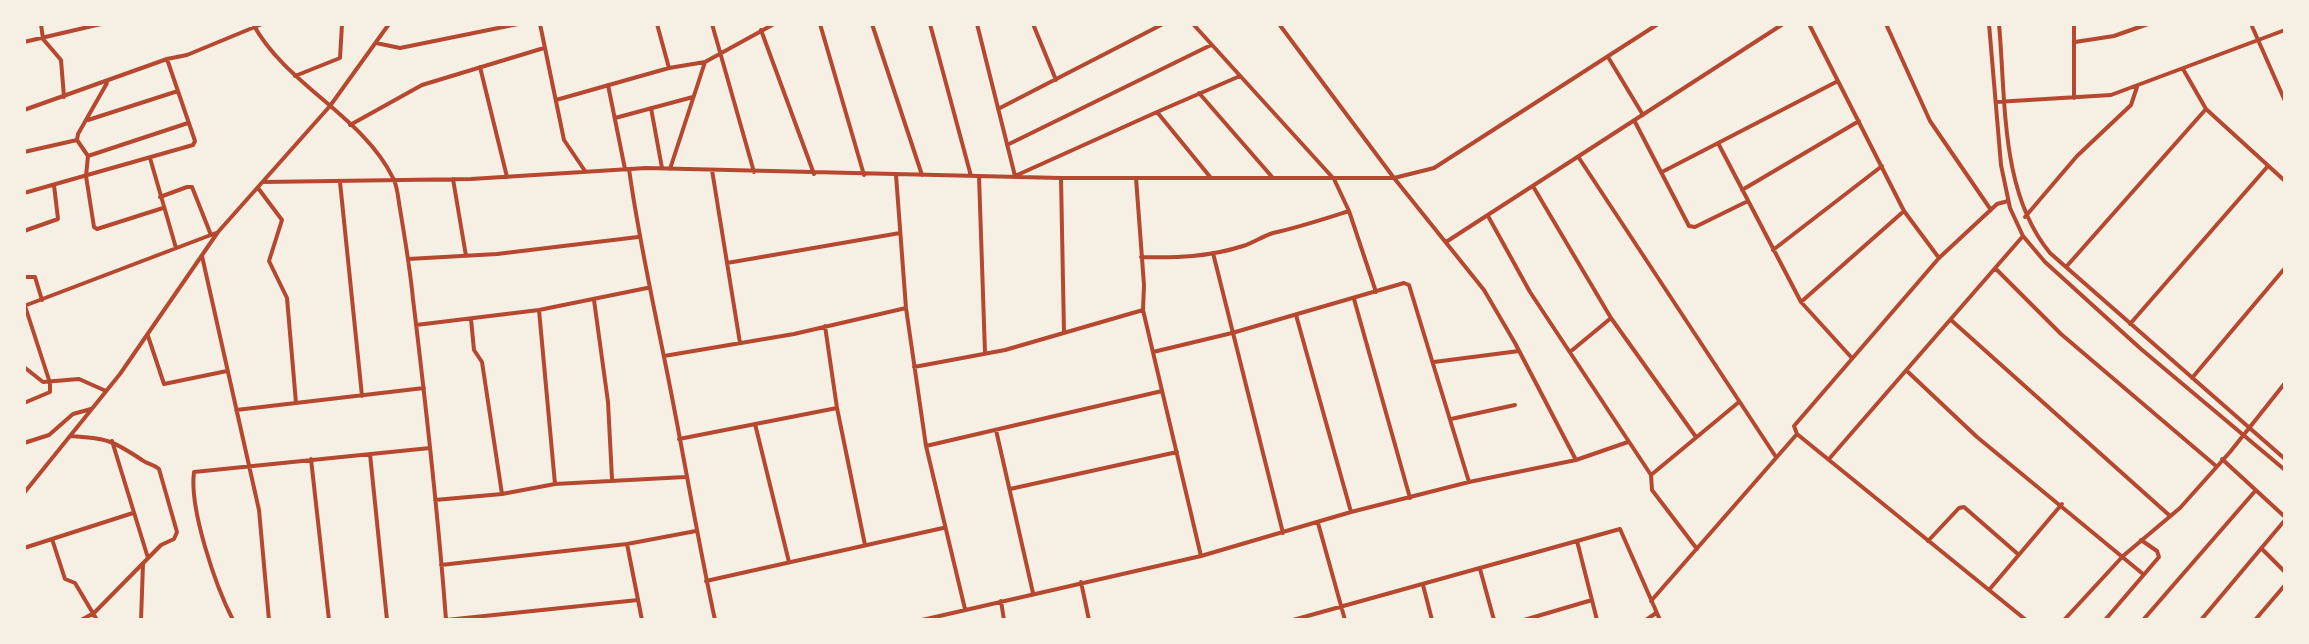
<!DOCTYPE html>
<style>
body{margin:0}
#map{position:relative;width:2309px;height:644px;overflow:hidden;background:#f6efe4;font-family:Poppins,sans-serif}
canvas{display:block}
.frame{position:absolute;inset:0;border:26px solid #f6efe4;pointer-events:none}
</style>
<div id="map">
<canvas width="2309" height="644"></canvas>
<div class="frame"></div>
</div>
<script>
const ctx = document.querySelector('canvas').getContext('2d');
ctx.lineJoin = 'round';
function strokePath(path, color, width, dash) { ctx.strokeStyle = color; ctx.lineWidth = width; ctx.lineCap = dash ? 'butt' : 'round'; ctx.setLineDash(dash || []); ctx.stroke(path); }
strokePath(new Path2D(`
 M41 24 43 39 61 60 64 97
 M253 24C286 85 363 116 393 178 398 187 398 199 400 209 405 239 410 268 413 299 426 406 438 513 446 620
 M540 24 564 140 585 171
 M657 24 669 68
 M712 24 754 172
 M820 24 864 175
 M872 24 922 175
 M930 24 971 176
 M977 24 1015 176 1157 112 1211 178
 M1033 24 1056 80
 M1193 24 1334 179 1349 211 1376 292
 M1279 24 1394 178 1484 290 1515 343 1576 460
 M1809 24 1904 211 1939 258
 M1886 24 1930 121 1991 210
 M1989 24 2001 165 2010 208 2023 236 2045 262 2141 349 2285 470
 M1999 24C2006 100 2000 193 2050 253L2285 459
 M2074 24V98
 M2251 24 2285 101
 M761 30 814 174
 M24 42 101 24
 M2075 42 2114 36 2148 24
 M376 43 400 48 518 24
 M1608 57 1643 115
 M480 67 507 177
 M2183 69 2206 109 2285 181
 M295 76 340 58 342 24
 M107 83 78 134 77 140 88 156 86 176 94 227 97 229 163 208
 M608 85 625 169
 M1199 93 1273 178
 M556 100 669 68 705 62 774 24
 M1996 102 2111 95 2285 30
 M651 108 662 168
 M998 109 1163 24
 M24 110 167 59 187 55 262 24
 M1157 112 1240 76
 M615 118 693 97
 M88 120 178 91
 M1634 120 1689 226 1695 227 1748 201
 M350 125 422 85 544 48
 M1718 143 1801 302 1851 357
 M1007 145 1211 45
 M24 152 77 140
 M88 156 188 123
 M150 158 176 248
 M1579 158 1776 457
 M629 169C638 234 651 293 664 357 682 444 696 532 715 620
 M670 169 705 62
 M712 170 740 343
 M1662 172 1838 81
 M896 175 906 308 926 446 965 609
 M979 176 985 353
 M1061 178 1064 333
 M1136 178 1144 285 1143 310 1201 556
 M453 179 466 256
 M263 182 471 179 646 168 1061 178H1394L1434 168 1658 24
 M340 182 362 396
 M258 188 282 220 269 261 287 298 296 403
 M1534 188 1611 318 1696 437
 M1742 190 1859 121
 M24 193 193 145 195 141 167 59
 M160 197 187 187H192L211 235
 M2008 201 1997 204 1939 258 1794 426 1797 434 2026 620
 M1488 216 1530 292 1651 475 1652 490 1697 549
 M2025 217 2077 156 2131 105 2137 87
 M24 231 58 219 54 185
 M1446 242 1783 24
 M1773 250 1882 166
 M1213 253 1283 533
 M202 256 259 510 269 620
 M1141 257C1176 258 1209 257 1243 246 1253 243 1263 236 1273 233 1300 227 1324 219 1349 211
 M408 259 497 254 638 237
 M727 263 900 233
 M2066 267 2206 109
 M1995 268 2061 334 2216 466
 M24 277H35L42 300
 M1354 299 1410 498
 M594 300 608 402 612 479
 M1801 302 1904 211
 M24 306 216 233
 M539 310 555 484
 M1296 315 1351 512
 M471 319 474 350 482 362 502 494
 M1951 320 2169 515
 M2130 324 2268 166
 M416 325 539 310 647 288
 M825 326 837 408 865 545
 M148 336 164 384 227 371
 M1153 352 1232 333 1404 283 1409 285 1469 482
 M1570 352 1611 318
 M664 356 794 334 906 308
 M1434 362 1519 351
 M24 367 43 382 79 379 106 391
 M914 367 1005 350 1143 310
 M1907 371 1977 437 2143 574
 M2192 378 2285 268
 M24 403 50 392V383L25 306
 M236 410 424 388
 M1451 419 1515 405
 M755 424 789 562
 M996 430 1033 593
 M70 436C106 438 112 440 142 460 147 464 153 464 159 469L177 532 174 539 161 545 94 613 81 620
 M679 439 837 408
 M112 441 148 558
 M24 443 49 435 73 414 91 409
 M926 446 1162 391
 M370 454 387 620
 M311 459 329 620
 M1829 459 2023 236
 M2222 459 2285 517
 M1651 475 1739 402
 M1010 489 1177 452
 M24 493 120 374 218 232 330 106 389 24
 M435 500 502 494 555 484 685 477
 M1318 523 1345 620
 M52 539 65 579 75 583 97 620
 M1577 541 1597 620
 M1928 541 1959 508 1964 507 2019 555
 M627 544 642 620
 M24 548 133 513
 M2262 549 2285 572
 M441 565 627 544 696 531
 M1480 569 1494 620
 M706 581 943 528
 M1081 582 1089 620
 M1423 585 1432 620
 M1989 590 2062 504
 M1001 601 1004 620
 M1651 601 1797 434
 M141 620 143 564
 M233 620C216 587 189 509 194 472L430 448
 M446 620 638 600
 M922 620 1201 556 1351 512 1469 482 1576 460 1628 442
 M1293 620 1620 529 1660 620
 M1524 620 1592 600
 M1646 620 1656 613
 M2064 620 2123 556 2180 508 2230 452 2285 383
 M2105 620 2159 557 2157 551 2141 540
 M2143 620 2256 490
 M2201 620 2285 520
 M2255 620 2285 585`), '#b5482f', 4);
</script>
